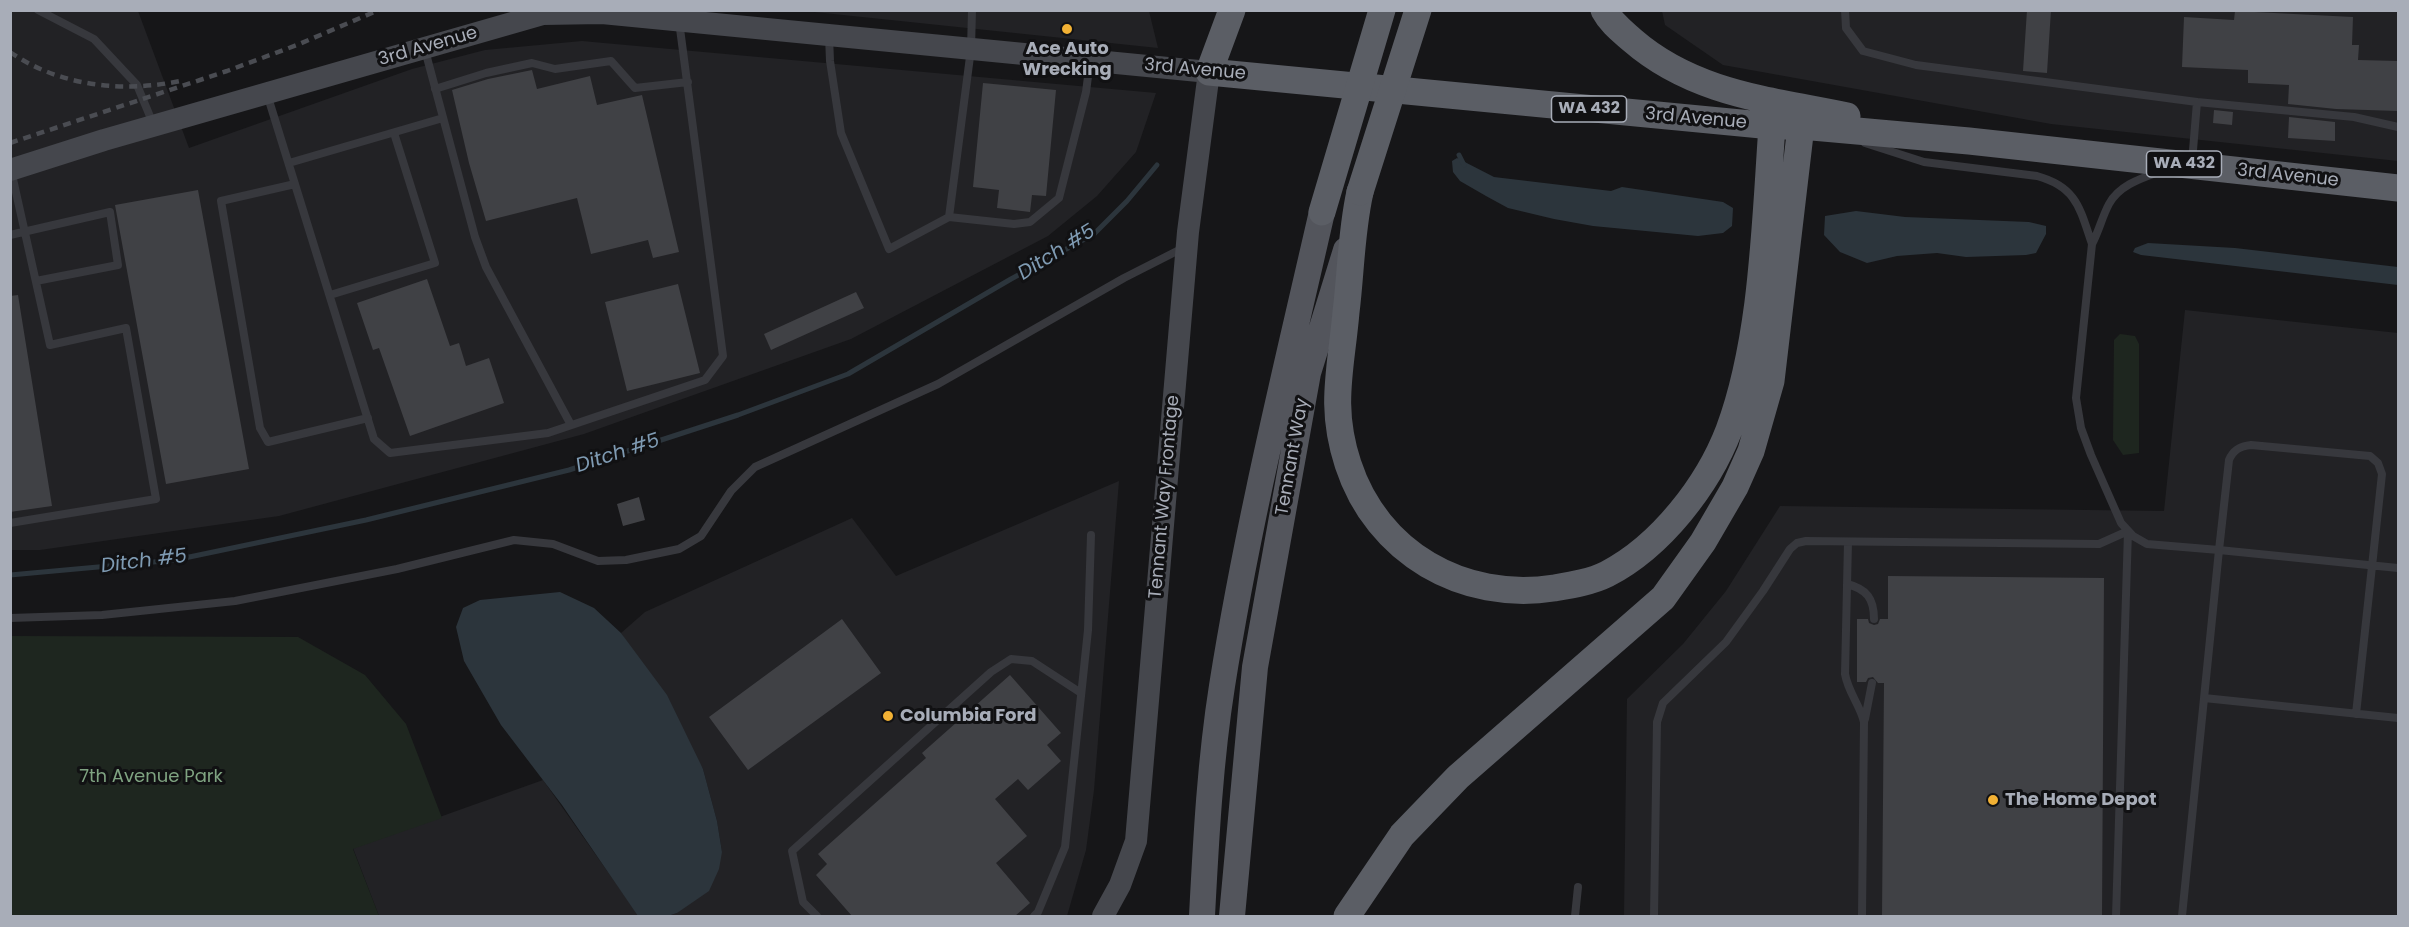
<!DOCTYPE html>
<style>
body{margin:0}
#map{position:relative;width:2409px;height:927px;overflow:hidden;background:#161618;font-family:Poppins,sans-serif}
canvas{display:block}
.frame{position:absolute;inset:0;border:12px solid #a8adb8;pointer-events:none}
</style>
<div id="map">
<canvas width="2409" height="927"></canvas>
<div class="frame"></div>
</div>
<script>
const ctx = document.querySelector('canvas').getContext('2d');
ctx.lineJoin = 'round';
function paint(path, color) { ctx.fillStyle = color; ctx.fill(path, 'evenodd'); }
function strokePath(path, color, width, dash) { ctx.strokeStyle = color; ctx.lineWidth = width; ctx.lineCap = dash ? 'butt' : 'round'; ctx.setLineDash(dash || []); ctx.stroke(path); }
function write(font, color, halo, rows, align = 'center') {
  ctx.font = font + ' Poppins,sans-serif'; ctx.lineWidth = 6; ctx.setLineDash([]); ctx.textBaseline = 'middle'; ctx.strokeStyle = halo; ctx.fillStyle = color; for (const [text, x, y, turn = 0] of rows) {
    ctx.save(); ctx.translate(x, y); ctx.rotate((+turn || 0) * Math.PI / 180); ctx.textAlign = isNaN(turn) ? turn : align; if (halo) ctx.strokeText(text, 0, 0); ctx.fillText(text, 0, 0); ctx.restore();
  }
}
paint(new Path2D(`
 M11 11H138L189 148 412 69 485 50 582 41 1156 93 1136 152 1097 196 1048 236 851 339 584 434 279 516 40 550H11Z
 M805 11H1149L1158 48Z
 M1662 11H2398V161L2051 124 1723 65 1665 25Z
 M2185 310 2398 333V916H1624L1627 699 1683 644 1726 591 1780 506 2164 511Z
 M1119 481 1094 790 1086 850 1067 916H668L677 913 722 852 717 821 703 769 621 633 645 612 852 518 896 576Z
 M543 780 639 916H379L353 848Z`), '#222225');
paint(new Path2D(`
 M2120 334 2135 336 2139 344V453L2123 455 2113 440 2114 340Z
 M11 636 298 637 365 675 406 724 442 818 353 849 379 916H11Z`), '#1e261f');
paint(new Path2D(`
 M1457 158 1494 177 1611 191 1622 187 1723 202 1733 208 1732 226 1723 233 1698 236 1593 226 1554 219 1508 208 1486 196 1460 181 1453 172 1452 161Z
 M1856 211 1905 217 2029 222 2046 226V234L2036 253 2026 255 1966 257 1937 253 1897 256 1867 263 1840 252 1824 235 1825 216Z
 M2148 243 2235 248 2398 267V285L2141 255 2133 252 2135 248Z
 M560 592 594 608 621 633 667 695 703 769 717 821 722 852 719 869 709 891 677 913 668 916H638L562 805 501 725 464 661 456 627 463 608 480 600Z`), '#2c353c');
strokePath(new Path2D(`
 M1459 155 1464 165
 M10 575 175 560 366 520 569 470 738 415 848 374 1011 279 1094 234 1127 201 1157 165`), '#2c353c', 5);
paint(new Path2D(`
 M2027 10H2051L2047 73 2023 71Z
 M2235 11 2353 17 2352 45H2359L2358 60 2398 61V111L2336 109 2288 104 2289 85 2248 83V70L2182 67 2184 17 2234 20Z
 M532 70 537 89 590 76 597 105 642 95 679 252 653 258 648 240 591 254 577 198 486 221 469 163 452 90 488 79Z
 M983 83 1056 90 1046 196 1032 195 1030 212 997 208 999 190 973 187Z
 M2214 110 2233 112 2232 125 2213 123Z
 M2289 117 2335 122V141L2288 138Z
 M198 190 249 469 166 484 115 205Z
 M427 279 450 346 459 343 466 366 489 358 504 403 410 436 379 348 373 350 357 303Z
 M678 284 700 373 627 391 605 302Z
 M856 292 864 308 771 350 764 334Z
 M18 295 52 506 10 512V296Z
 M639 497 645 520 623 526 617 504Z
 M1888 576 2104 578 2102 916H1882L1884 683H1878L1873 677 1868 678 1866 682H1857V619H1868L1869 623 1874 625 1878 624 1880 619H1888Z
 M842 619 881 673 748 770 709 717Z
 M1010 675 1061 733 1047 745 1061 761 1028 790 1018 779 995 799 1027 836 996 863 1030 903 1015 916H852L816 875 827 864 818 854 926 758 922 753Z`), '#404145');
strokePath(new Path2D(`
 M38 10 94 39 137 85 154 126
 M1845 10 1846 28 1863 51 1916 65 2197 102
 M829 36 830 61 841 133 889 249 949 217 1014 224 1030 222 1059 198 1086 92 1090 61
 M425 50 475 237 486 267 571 425
 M435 89 486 73 532 63 555 69 611 61 635 88 688 82
 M267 94 374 439 390 453 548 433 705 380 723 356 679 21
 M1865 143 1924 162 2037 176C2077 187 2080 209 2092 244
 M2192 162 2197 102 2354 117 2398 127
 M289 163 443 118
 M2161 171C2142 178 2119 185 2109 204 2102 217 2099 231 2092 244L2076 398 2081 428 2091 455 2121 523 2133 536 2147 544 2219 550 2182 916
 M295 184 221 201 260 428 268 442 368 418
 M949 217 971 49 972 10
 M10 235 110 212 118 265 36 281
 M330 295 435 263 394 133
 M10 523 156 499 126 328 50 345 11 170
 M1848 542 1845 674C1848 692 1860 705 1864 722L1862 916
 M1847 584C1867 589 1874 599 1874 619
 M10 618 102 615 235 601 397 569 514 540 553 544 598 561 626 560 679 549 701 536 731 491 755 467 938 384 1124 278 1183 248
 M2204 698 2398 718
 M2356 714 2382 474 2378 463 2370 456 2251 445C2240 446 2233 450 2229 460L2219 550C2279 556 2339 562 2398 568
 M1865 719 1872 683
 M817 916 803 902 792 851 991 672 1011 659 1032 661 1081 693
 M1034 916 1038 912 1065 847 1088 630 1091 535
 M1575 916 1578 887
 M1654 916 1657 722 1663 703 1726 642 1763 591 1790 549 1797 543 1806 541 2099 544 2128 531 2116 916`), '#37383d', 8);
strokePath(new Path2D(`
 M10 170 104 140 543 14 602 13 1209 72 1188 232 1136 841 1120 885 1103 916`), '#45474d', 22);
strokePath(new Path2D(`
 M1202 916C1206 840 1210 762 1222 686 1247 527 1286 369 1322 212
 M1232 916 1255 667 1308 373 1346 250`), '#53555c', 26);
strokePath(new Path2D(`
 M1232 10 1209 72 1772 126H1801L1969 141 2398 188
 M1604 10C1611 23 1622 31 1632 40 1694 94 1771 100 1847 116
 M1360 192C1351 232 1351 272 1346 312 1341 370 1329 406 1348 464 1377 553 1463 602 1554 588 1572 585 1591 582 1607 574 1661 546 1708 485 1729 430 1763 338 1765 223 1772 126
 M1347 916 1402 835 1458 777 1663 598 1703 542 1735 487 1751 451 1771 381 1801 126`), '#5b5e65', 27);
strokePath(new Path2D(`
 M10 52C59 86 122 93 180 81
 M10 143 227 71 297 45 379 10`), '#4a4c52', 4.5, [8, 6]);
strokePath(new Path2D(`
 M1360 192 1418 10
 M1322 212 1382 10`), '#5b5e65', 27);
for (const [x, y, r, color] of [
 [1067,29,6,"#f2b134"],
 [888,716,6,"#f2b134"],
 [1993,800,6,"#f2b134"]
]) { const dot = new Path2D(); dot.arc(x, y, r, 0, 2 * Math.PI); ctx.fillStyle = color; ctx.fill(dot); strokePath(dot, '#111113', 2); }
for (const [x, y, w] of [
 [1589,109,75],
 [2184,164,75]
]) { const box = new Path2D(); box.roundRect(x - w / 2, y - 13, w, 26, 4.5); ctx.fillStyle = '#111113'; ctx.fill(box); strokePath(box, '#a8adb8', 1.5); }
write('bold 16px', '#a8adb8', null, [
 ["WA 432",1589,109],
 ["WA 432",2184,164]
]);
write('18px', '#a8adb8', '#111113', [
 ["3rd Avenue",428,47,-16],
 ["3rd Avenue",1195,70,5],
 ["3rd Avenue",1696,119,5],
 ["3rd Avenue",2288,176,6],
 ["Tennant Way",1293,457,-80],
 ["Tennant Way Frontage",1165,497,-85]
]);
write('bold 18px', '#a8adb8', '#111113', [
 ["Ace Auto",1067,49,"center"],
 ["Wrecking",1067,70,"center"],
 ["Columbia Ford",900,716],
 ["The Home Depot",2005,800]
], 'left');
write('18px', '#7fa381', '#111113', [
 ["7th Avenue Park",151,777]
]);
write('italic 20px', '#7f9bb3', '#111113', [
 ["Ditch #5",1057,253,-32],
 ["Ditch #5",618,454,-18],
 ["Ditch #5",144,562,-7]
]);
</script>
